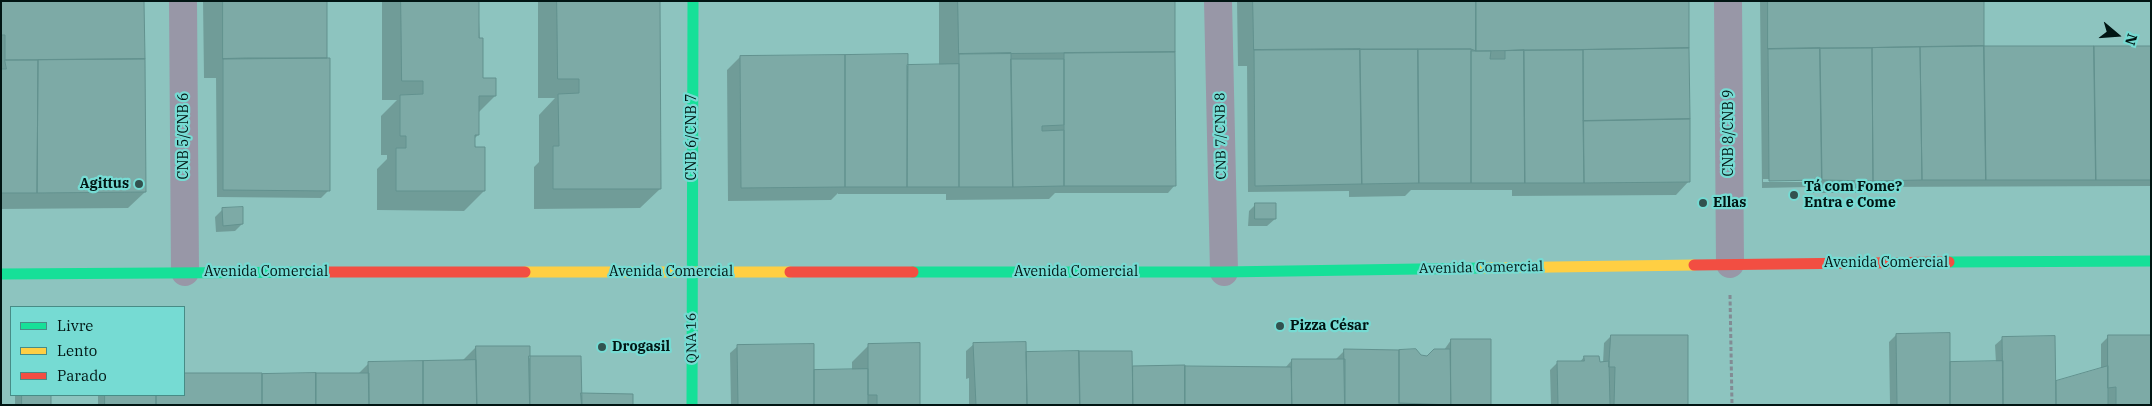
<!DOCTYPE html>
<meta charset="utf-8">
<style>
body{margin:0}
#map{position:relative;width:2152px;height:406px;overflow:hidden;background:#8dc4bf;font-family:"IBM Plex Serif",serif}
canvas{display:block}
.frame{position:absolute;inset:0;border:2px solid #011513;pointer-events:none}
.legend{position:absolute;left:10px;top:306px;width:175px;height:90px;box-sizing:border-box;background:#76dbd3;border:1px solid #478c86;margin:0;padding:6px 9px;list-style:none;font-size:15px;color:#011513}
.legend li{display:flex;align-items:center;gap:10px;height:25px}
.legend b{width:25px;border:1px solid #478c86}
.north{position:absolute;left:2092px;top:10px;width:50px;height:50px;-webkit-text-stroke:4px #76dbd3;paint-order:stroke;rotate:108deg;font-size:14px;font-weight:700;line-height:20px;text-align:center;color:#011513}
.north::after{content:'';display:block;margin:auto;width:18px;height:22px;background:#011513;clip-path:polygon(50% 0,100% 100%,50% 72%,0 100%)}
</style>
<div id="map">
<canvas width="2152" height="406"></canvas>
<div class="frame"></div>
<ul class="legend">
<li><b style="height:6px;background:#16e098"></b>Livre</li>
<li><b style="height:6px;background:#ffcf43"></b>Lento</li>
<li><b style="height:6px;background:#f24e42"></b>Parado</li>
</ul>
<div class="north">N</div>
</div>
<script>
const ctx = document.querySelector('canvas').getContext('2d');
ctx.lineJoin = 'round';
function paint(path, color) { ctx.fillStyle = color; ctx.fill(path, 'evenodd'); }
function strokePath(path, color, width, dash) { ctx.strokeStyle = color; ctx.lineWidth = width; ctx.lineCap = dash ? 'butt' : 'round'; ctx.setLineDash(dash || []); ctx.stroke(path); }
function write(font, color, halo, rows, align = 'center') {
  ctx.font = font + ' "IBM Plex Serif",serif'; ctx.lineWidth = 4.5; ctx.setLineDash([]); ctx.textBaseline = 'middle'; ctx.strokeStyle = halo; ctx.fillStyle = color; for (const [text, x, y, turn = 0] of rows) {
    ctx.save(); ctx.translate(x, y); ctx.rotate((+turn || 0) * Math.PI / 180); ctx.textAlign = isNaN(turn) ? turn : align; if (halo) ctx.strokeText(text, 0, 0); ctx.fillText(text, 0, 0); ctx.restore();
  }
}
paint(new Path2D(`
 M1 1H143L145 192 128 208 1 209Z
 M203 1H325L329 190 321 198 217 197 216 78H204Z
 M382 1H478L482 79 495 96 478 113V135L474 139 484 191 464 211 377 210V169L387 159V155H381V116L397 100H382Z
 M538 1H658L660 189 640 208 534 209V167L539 162V115L555 98H538Z
 M939 1H1174L1175 185 1168 193H1055L1049 199 946 200V194H838V193L831 200 728 201 727 70 740 57 906 66H939Z
 M1237 1H1687L1689 181 1676 195 1512 196V190H1411L1405 196 1349 197V191L1248 192 1247 66H1238Z
 M1760 1H1983V48L2151 47V186L1865 187 1859 193H1809V187L1762 188ZM1763 179H1809V182H1763Z
 M1256 204 1275 219 1267 226H1248L1249 211Z
 M222 210 242 224 235 231 216 232 215 217Z
 M1896 335 1948 363H1996L1995 345 2003 338 2055 382 2101 369V344L2108 337 2151 405H1890L1889 342Z
 M1611 336 1687 405H1551L1550 370 1557 363H1579L1584 357 1603 363 1604 343Z
 M1451 340 1490 405H969V378L966 379V351L974 344 1025 355 1131 369 1133 367 1285 368 1292 360H1335L1345 350 1428 357 1444 350Z
 M869 345 919 405H731L730 353 738 346 813 372 852 371V362Z
 M476 347 528 357 580 395 631 405H98V395H184V375L358 374 369 363 463 360Z
 M15 395H50V405H15Z`), '#0003');
const building = new Path2D(`
 M1 1H144L145 59 5 60V35H1Z
 M223 1H327V58L223 59Z
 M401 1H479V38H483V78H496V96H479V135H475V147H485V191H396V148H406V136H400V95L423 94V81H402Z
 M557 1H660L661 189H553V146H559L558 94 579 93V79H558Z
 M958 1H1175V52L959 54Z
 M1253 1H1476V51L1471 49 1254 50Z
 M1476 1H1689V48L1476 51Z
 M1768 1H1984V46L1768 49Z
 M1984 46H2094L2096 180H1986Z
 M1984 46 1986 180H1922L1920 47Z
 M2094 46H2151V180H2096Z
 M1920 47 1922 180 1873 181 1872 48Z
 M1689 48 1690 119 1583 121V50Z
 M1820 48H1872L1873 181 1822 180Z
 M1820 48 1822 180 1769 181 1768 49Z
 M1360 49H1418L1419 183 1362 184Z
 M1360 49 1362 184 1255 186 1254 50Z
 M1418 49H1471V183H1419Z
 M1524 50H1583L1584 183H1525Z
 M1524 50 1525 183H1471V51H1491L1490 59H1505V51Z
 M1175 52 1176 186H1064V53Z
 M1011 53 1013 187H959V54Z
 M908 54 907 187H845V55Z
 M845 55V187L741 188 740 56Z
 M247 58H330V191L223 190V59Z
 M145 59 146 192 37 193 38 60Z
 M1011 59H1064V125L1042 126V131L1064 130V186L1013 187Z
 M5 60H38L37 193H1V69H6Z
 M959 64V187H907V65Z
 M1690 119V182L1584 183 1583 121Z
 M1255 203H1276V219H1255Z
 M243 207V224L223 226 222 208Z
 M1950 333V405H1897L1896 334Z
 M1611 335H1688V405H1614L1615 367H1609Z
 M2108 335H2151V405H2116V387L2108 388Z
 M2055 336 2056 405H2003L2002 337Z
 M1451 339H1491V405H1451Z
 M1026 342 1027 405H976L973 343Z
 M920 343V405H877V395H868V344Z
 M814 344V405H738L737 345Z
 M476 346H530V405H477Z
 M1344 349 1399 350V405H1345Z
 M1416 349 1421 355 1427 356 1434 349H1450L1451 405 1399 403V350Z
 M1079 351 1080 405H1027L1026 352Z
 M1079 351H1132L1133 405H1080Z
 M529 356H581L582 405H530Z
 M1584 356H1599L1600 362 1609 361 1610 405H1558L1557 361H1584Z
 M1292 359H1345V405H1292Z
 M476 360 477 405H423V361Z
 M423 361V405H369L368 362Z
 M2003 361V405H1950V362Z
 M1133 366 1185 365V405H1133Z
 M1185 366 1291 367 1292 405H1185Z
 M2108 366V405H2056V381Z
 M868 369V405H814V370Z
 M184 373H262V405H156V395H184Z
 M316 373V405H262V374Z
 M316 373H369V405H316Z
 M581 393 633 394V405H582Z
 M22 395H51V405H22Z
 M105 395H156V405H105Z`);
paint(building, '#7daaa6');
strokePath(building, '#62918e', 1);
strokePath(new Path2D(`
 M1730 295 1732 405`), '#828b94', 3, [4, 2.5]);
strokePath(new Path2D(`
 M183 1 185 272
 M1218 1 1224 272
 M1728 1 1730 264`), '#9897a7', 28);
strokePath(new Path2D(`
 M1949 262 2151 261
 M913 272H1224L1484 268
 M1 274 328 272
 M692 405 693 1`), '#16e098', 11);
strokePath(new Path2D(`
 M1484 268 1694 265
 M525 272H790`), '#ffcf43', 11);
strokePath(new Path2D(`
 M1694 265 1949 262
 M328 272H525
 M790 272H913`), '#f24e42', 11);
for (const [x, y, r, color] of [
 [139,184,5,"#32524f"],
 [1794,195,5,"#32524f"],
 [1703,203,5,"#32524f"],
 [1280,326,5,"#32524f"],
 [602,347,5,"#32524f"]
]) { const dot = new Path2D(); dot.arc(x, y, r, 0, 2 * Math.PI); ctx.fillStyle = color; ctx.fill(dot); strokePath(dot, '#76dbd3', 2); }
write('14px', '#011513', '#76dbd3', [
 ["CNB 8/CNB 9",1729,133,-90],
 ["CNB 5/CNB 6",184,136,-90],
 ["CNB 7/CNB 8",1221,136,-91],
 ["CNB 6/CNB 7",692,137,-90],
 ["Avenida Comercial",1886,263],
 ["Avenida Comercial",1481,268,-1],
 ["Avenida Comercial",266,272],
 ["Avenida Comercial",671,272],
 ["Avenida Comercial",1076,272],
 ["QNA 16",692,338,-91]
]);
write('bold 14px', '#011513', '#76dbd3', [
 ["Agittus",129,184,"right"],
 ["Tá com Fome?",1804,187],
 ["Entra e Come",1804,203],
 ["Ellas",1713,203],
 ["Pizza César",1290,326],
 ["Drogasil",612,347]
], 'left');
</script>
